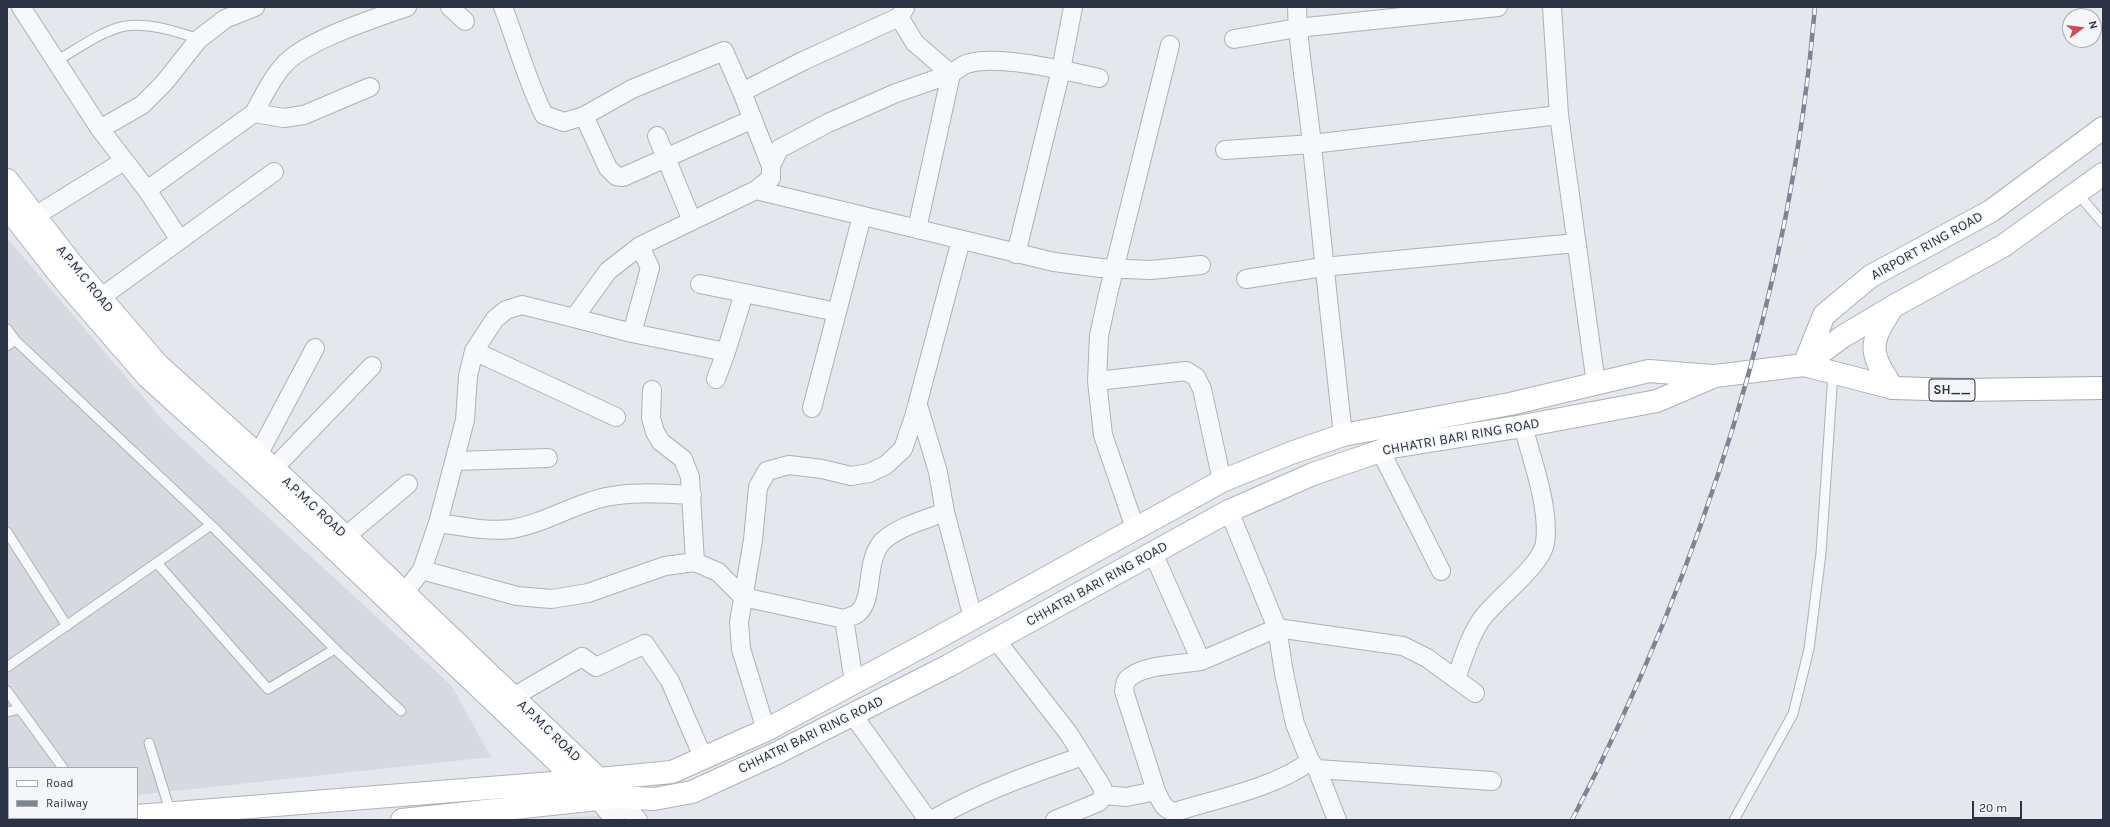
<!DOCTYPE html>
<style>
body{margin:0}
#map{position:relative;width:2110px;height:827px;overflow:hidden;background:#e4e7ec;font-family:Karla,sans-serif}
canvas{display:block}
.frame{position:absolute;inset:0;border:8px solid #2b3344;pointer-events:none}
.legend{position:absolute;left:8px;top:767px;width:130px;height:52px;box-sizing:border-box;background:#f4f6f9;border:1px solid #a4a8b1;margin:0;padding:5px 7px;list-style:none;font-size:12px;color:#2b3344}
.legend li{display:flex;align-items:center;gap:8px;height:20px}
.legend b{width:20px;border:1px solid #a4a8b1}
.north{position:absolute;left:2062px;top:8px;width:40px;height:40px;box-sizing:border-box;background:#f4f6f9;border:1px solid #a4a8b1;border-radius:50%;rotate:75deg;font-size:11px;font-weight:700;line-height:16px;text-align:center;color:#2b3344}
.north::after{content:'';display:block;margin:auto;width:14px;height:18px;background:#cd4c59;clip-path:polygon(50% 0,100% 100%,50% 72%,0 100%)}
.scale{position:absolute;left:1972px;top:801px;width:50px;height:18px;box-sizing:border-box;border:2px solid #2b3344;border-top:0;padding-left:5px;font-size:12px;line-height:14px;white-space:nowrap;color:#2b3344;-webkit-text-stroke:3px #f4f6f9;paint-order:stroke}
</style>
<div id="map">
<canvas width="2110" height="827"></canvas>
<div class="frame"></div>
<ul class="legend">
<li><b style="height:5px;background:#fff"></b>Road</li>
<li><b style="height:5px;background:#7d8595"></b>Railway</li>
</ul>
<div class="north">N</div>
<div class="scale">20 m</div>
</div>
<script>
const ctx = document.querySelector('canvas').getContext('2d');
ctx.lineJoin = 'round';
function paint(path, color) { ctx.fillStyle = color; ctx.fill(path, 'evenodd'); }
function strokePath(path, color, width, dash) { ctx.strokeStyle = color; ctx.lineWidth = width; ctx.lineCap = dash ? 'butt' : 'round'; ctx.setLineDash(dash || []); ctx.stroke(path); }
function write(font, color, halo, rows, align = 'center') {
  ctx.font = font + ' Karla,sans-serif'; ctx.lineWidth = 3; ctx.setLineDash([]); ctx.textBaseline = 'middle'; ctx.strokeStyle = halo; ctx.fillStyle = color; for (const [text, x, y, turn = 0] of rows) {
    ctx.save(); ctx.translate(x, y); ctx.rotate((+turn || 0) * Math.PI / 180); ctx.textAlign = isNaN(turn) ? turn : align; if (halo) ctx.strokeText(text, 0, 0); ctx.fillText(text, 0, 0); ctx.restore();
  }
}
paint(new Path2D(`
 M7 238 165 423 451 685 491 757 137 795V768H9V773L7 772Z
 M609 815 613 820H524Z`), '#d6d9e0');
const lane = new Path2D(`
 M56 61C76 50 103 30 125 26 151 23 175 31 199 39
 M2077 193 2103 223
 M7 329 15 340 211 525 335 649 401 711
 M7 346 15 340
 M7 532 67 626
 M157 563 268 689 335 649
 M7 667 211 525
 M7 691 63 768
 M7 712 19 709
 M149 743 171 814
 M1734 820 1793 714 1809 649 1821 553 1833 373`);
const street = new Path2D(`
 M21 7 100 129 147 190 180 240
 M450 7 465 21
 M503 7C517 43 527 81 544 115L564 122 584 116 632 89 724 51 742 92 803 61 899 17
 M1297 7C1298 53 1308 99 1312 146 1322 242 1332 339 1343 435
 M1552 7 1559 115 1596 384
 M905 8 899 17 915 43 951 74C957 70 963 64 970 63 1001 55 1066 71 1099 78
 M1234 39 1297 28 1498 7
 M742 92 771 166
 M254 113C263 97 271 79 283 66 303 41 376 18 407 7
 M584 116 608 168 616 176 623 177 753 119
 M100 129 142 105 164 83 199 39 225 19 255 7
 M657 136 692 221
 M1225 150 1312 144 1559 115
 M147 190 254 113 284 118 304 115 370 87
 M756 190 1054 262 1101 268 1151 270 1201 265
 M35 216 124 161
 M917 229 951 74
 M1016 254 1061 70 1073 7
 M1246 279 1323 267 1576 243
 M700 284 837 312
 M100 298 274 172
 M574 318 632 333 726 352
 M632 333 650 268 640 246
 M474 351 616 417
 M716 379 726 352 744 293
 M1097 381 1186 371 1196 377 1202 389 1222 481
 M652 390 651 418 655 432 661 442 683 459 690 477 695 562
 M918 405 938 472 945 512 973 618
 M812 408 862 216
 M1380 450 1441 571
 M258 455 315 348
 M455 461 548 458
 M273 469 372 366
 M1229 511 1277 628 1284 673 1295 724 1310 761 1317 769 1337 820
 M438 523C461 526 486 532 511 529 544 524 573 504 606 497 634 491 664 494 692 495
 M1135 528 1103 435 1097 381 1099 336 1108 294 1170 45
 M345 537 408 484
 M1153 553 1201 661 1277 628 1403 646 1427 658 1475 693
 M422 570 438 523 465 420 468 376 474 351 495 319 506 310 522 305 574 318 608 271 640 246 756 190 771 178V166L779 149 828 123 896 93 951 74
 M404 593 422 570 517 596 551 599 588 593 665 566 695 562 718 572 743 597 844 619
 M996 640 1069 734 1102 787 1104 795 1099 802 1055 820
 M1456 679C1463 659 1469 638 1481 620 1497 597 1541 567 1545 543 1550 508 1532 460 1523 426
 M854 682 844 619C848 617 854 616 858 613 875 598 864 561 883 541 899 526 925 520 945 512
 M513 697 582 657 596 667 645 644 670 681 703 757
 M853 715 928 820
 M766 730 741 649 739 622 753 540 758 487 767 471 789 465 822 469 851 476 869 473 886 465 903 449 914 417 961 240
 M1317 769 1492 781
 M1156 791 1124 691C1125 685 1125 680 1130 677 1147 664 1180 665 1201 661
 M1104 795 1126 797 1156 791C1161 801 1163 810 1175 812 1216 799 1277 787 1310 761
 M617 797 638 820
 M597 799 615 820
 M932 820C980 792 1031 774 1083 756`);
const secondary = new Path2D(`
 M7 180 75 268 158 365 288 482 605 785
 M7 207 63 279 147 376 277 494 584 787
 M1892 308C1868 345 1869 352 1893 388
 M1804 365 1824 315 1871 276 1991 211 2103 128
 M7 812H9
 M137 816 578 781 672 772 766 730 930 642 1222 481 1291 453 1343 435 1510 404 1649 371 1712 376
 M402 820 617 797 654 799 692 792 777 753 948 666 1229 511 1313 474 1392 447 1523 426 1657 401 1715 376 1804 365 1842 337 1894 306 2003 246 2103 174`);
const primary = new Path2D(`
 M1804 365 1893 388 1962 390 2103 388`);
strokePath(lane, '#acb1ba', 11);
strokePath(street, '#acb1ba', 20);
strokePath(secondary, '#acb1ba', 24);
strokePath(primary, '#a3aab7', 24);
strokePath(lane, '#f7f8fa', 9);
strokePath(street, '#f7f8fa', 18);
strokePath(secondary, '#fff', 22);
strokePath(primary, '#fff', 22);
const rail = new Path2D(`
 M1572 820C1703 568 1791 290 1815 7`);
strokePath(rail, '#7d8595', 4.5);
strokePath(rail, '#f4f6f9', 3, [9]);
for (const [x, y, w] of [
 [1952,390,46]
]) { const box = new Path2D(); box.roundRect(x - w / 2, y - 11, w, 22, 3); ctx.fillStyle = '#f4f6f9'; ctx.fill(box); strokePath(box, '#2b3344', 1); }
write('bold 13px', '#2b3344', null, [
 ["SH__",1952,390]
]);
write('14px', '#2b3344', '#f4f6f9', [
 ["AIRPORT RING ROAD",1927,246,-29],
 ["A.P.M.C ROAD",85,279,51],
 ["CHHATRI BARI RING ROAD",1461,437,-10],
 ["A.P.M.C ROAD",314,507,43],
 ["CHHATRI BARI RING ROAD",1097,584,-29],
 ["A.P.M.C ROAD",549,731,44],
 ["CHHATRI BARI RING ROAD",811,735,-26]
]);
</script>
